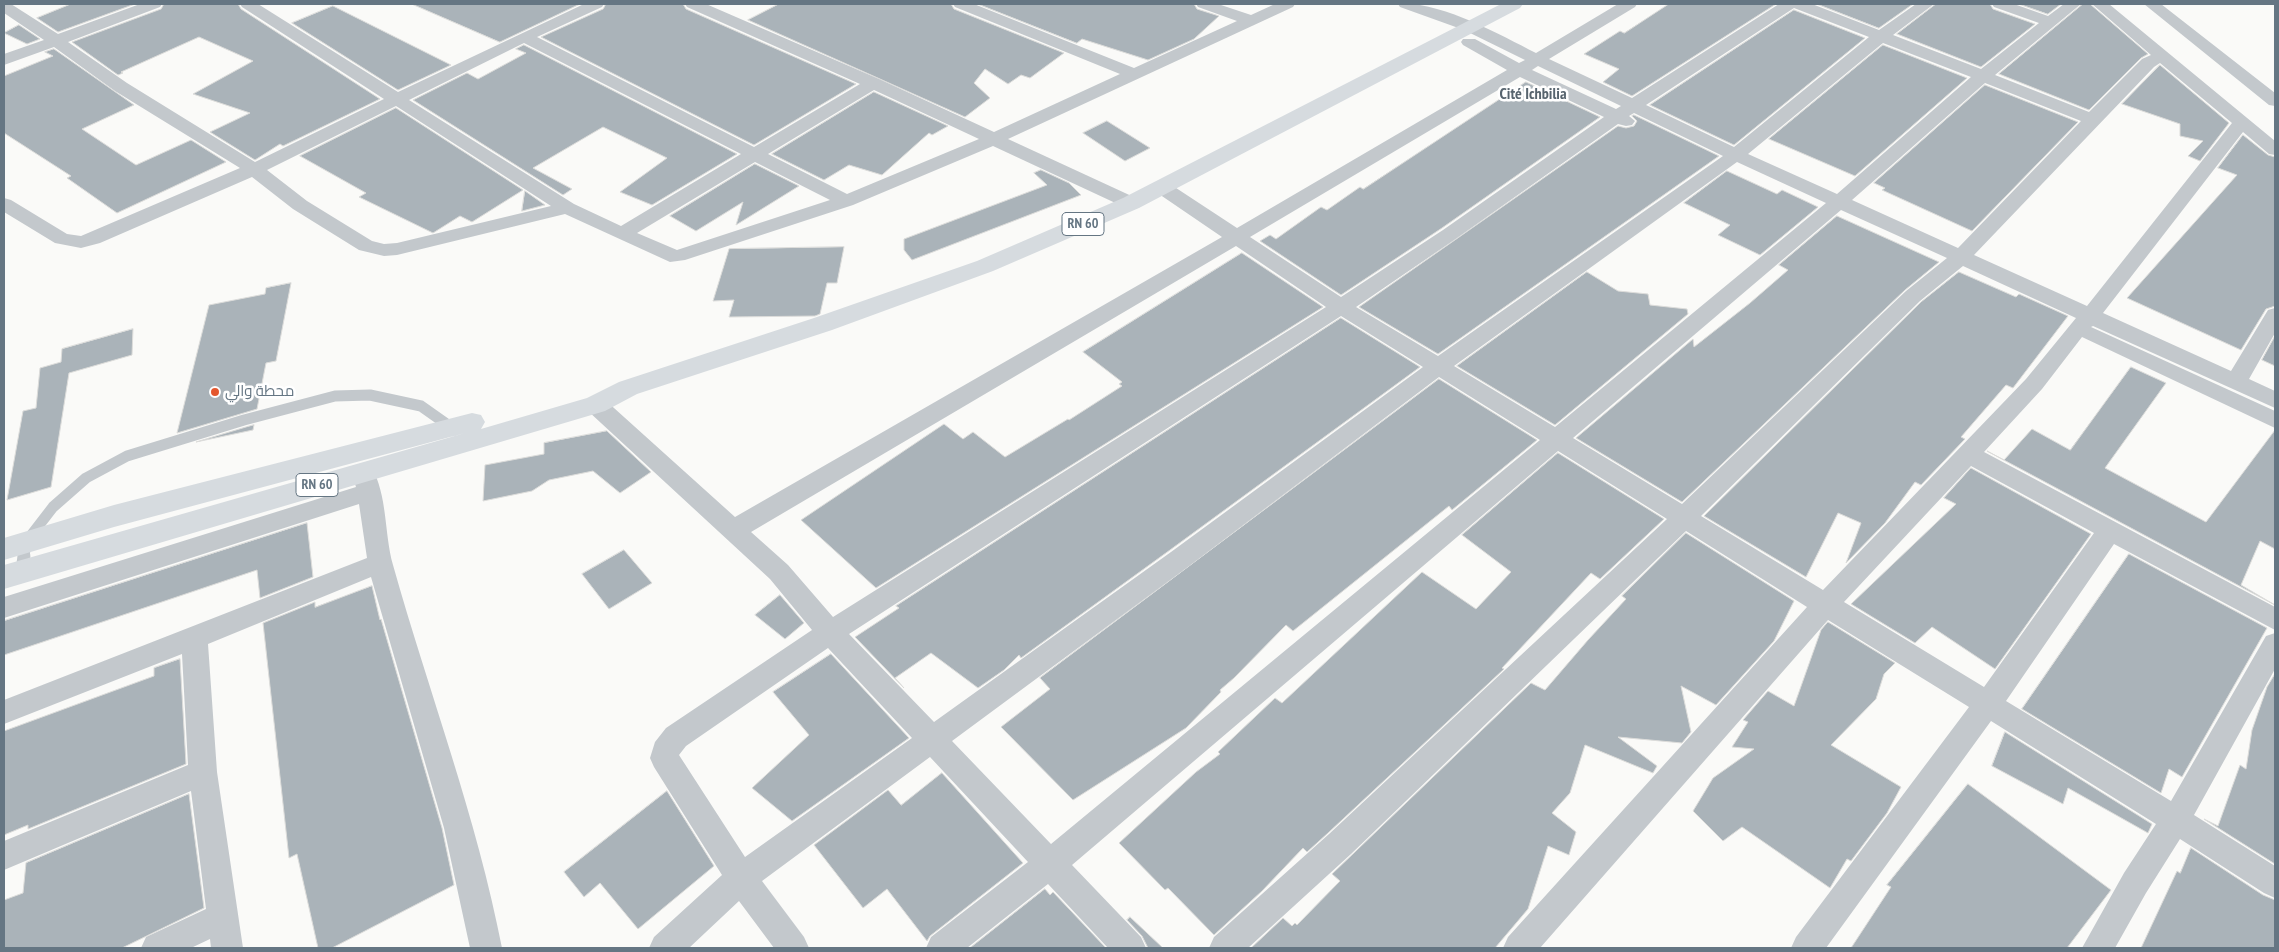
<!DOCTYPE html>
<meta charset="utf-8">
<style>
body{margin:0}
#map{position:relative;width:2279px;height:952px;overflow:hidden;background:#fafaf8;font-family:"PT Sans Narrow",sans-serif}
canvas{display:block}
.frame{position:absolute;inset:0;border:5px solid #657683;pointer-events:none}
</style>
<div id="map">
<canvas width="2279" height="952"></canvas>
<div class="frame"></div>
</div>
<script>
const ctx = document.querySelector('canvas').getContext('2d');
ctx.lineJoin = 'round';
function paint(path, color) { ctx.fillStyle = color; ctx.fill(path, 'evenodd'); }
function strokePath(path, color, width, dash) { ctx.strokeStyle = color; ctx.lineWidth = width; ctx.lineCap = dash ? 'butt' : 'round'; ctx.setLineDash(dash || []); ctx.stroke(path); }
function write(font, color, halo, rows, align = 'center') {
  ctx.font = font + ' "PT Sans Narrow",Cairo,sans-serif'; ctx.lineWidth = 5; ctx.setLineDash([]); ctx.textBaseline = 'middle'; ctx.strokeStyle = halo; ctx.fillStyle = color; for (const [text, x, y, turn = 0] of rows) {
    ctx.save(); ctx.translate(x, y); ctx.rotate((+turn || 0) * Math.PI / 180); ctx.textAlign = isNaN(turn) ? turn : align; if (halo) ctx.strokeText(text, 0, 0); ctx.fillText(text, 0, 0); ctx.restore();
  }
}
const building = new Path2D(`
 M71 4H135L58 32 37 18Z
 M164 4H238L241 9 380 99 283 146 280 144 255 160 210 132 250 113 193 94 253 61 199 37 121 72 123 73 118 75 72 42 161 9Z
 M412 4H580L500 42Z
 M606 4H683L686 9 856 84 754 145 541 37 603 9Z
 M779 4H951L954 9 1064 53 1030 78 1021 75 1008 84 985 69 974 83 990 98 965 117 748 20Z
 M978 4H1194L1197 9 1219 16 1194 39 1148 60 1082 39 1077 43Z
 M1669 4H1776L1632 96 1603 82 1619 69 1584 54 1620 31 1624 33Z
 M1817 4H1913L1879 28Z
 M1936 4H1990L1993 9 2035 24 1981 67 1897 34Z
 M2019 4H2061L2048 14Z
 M2083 4H2090L2148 54 2141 58 2089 110 1999 74Z
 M333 6 451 65 398 90 292 23Z
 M1794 10 1865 38 1734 145 1650 105Z
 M19 25 40 39 27 44 4 33Z
 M524 45 737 154 652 205 620 192 667 158 603 127 533 168 572 189 563 195 413 100 467 73 478 79 526 53 516 49Z
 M1883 45 1967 78 1855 176 1769 139Z
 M54 49 134 105 82 129 136 165 191 140 226 162 117 213 67 178 71 176 4 133V76L53 56 45 52Z
 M2160 65 2229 123 2200 161 2188 156 2203 141 2180 136V124L2122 104Z
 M1526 82 1600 117 1442 228 1341 295 1260 241 1270 235 1276 239 1321 207 1327 210 1360 187 1363 189Z
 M1985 85 2078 122 1972 231 1882 190 1885 188 1874 183Z
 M874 92 948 126 932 135 929 133 882 175 849 165 824 180 772 154Z
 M396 108 523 190 472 222 460 216 433 233 359 197 366 193 300 156Z
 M1634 115 1719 156 1438 354 1359 307 1618 126 1626 128 1634 126 1637 121 1632 116Z
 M1107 121 1150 148 1125 161 1083 133Z
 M2243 135 2268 155 2275 157V306L2266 309 2241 350 2127 298 2237 175 2218 168Z
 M755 164 799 186 736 225 743 202 696 231 670 216Z
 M1041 170 1069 183 1081 195 912 260 904 250V239L1047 185 1034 173Z
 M1727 171 1777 194 1782 190 1818 207 1760 255 1718 235 1730 225 1684 203Z
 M525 191 545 205 522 211Z
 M1837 216 1939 262 1905 290 1682 502 1576 438 1693 339 1694 347 1750 303 1788 270 1779 265Z
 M844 247 837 283H827L820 314 815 316 729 317 734 300 713 301 729 249Z
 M1242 253 1323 307 876 588 801 520 944 424 963 439 973 432 1005 457 1068 419 1069 420 1122 386 1119 384 1122 382 1083 352Z
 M1587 272 1618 291 1648 294 1650 305 1687 309 1688 314 1555 425 1457 366Z
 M1959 272 2016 297 2019 294 2068 316 2013 388 2006 385 1961 437 1965 439 1921 485 1915 482 1885 523 1846 563 1861 523 1838 513 1806 577 1704 516 1921 302Z
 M291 283 276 361 266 363 257 409 177 433 209 305 265 294 266 288Z
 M1341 318 1420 367 1170 550 1021 658 1019 655 1004 670 978 688 931 653 895 678 904 688 855 637 899 608 896 606Z
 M133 329 132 355 69 373 51 487 7 500 23 411 36 408 40 368 61 362 62 349Z
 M2275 336V366L2262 360Z
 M2131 367 2166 383 2105 468 2206 522 2275 430V549L2260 541 2241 585 2275 605 1987 451 2004 460 2032 429 2070 450Z
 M1439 379 1537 440 1452 510 1449 506 1293 631 1286 625 1234 678 1220 690 1221 692 1186 728 1073 800 1001 727 1050 689 1040 678Z
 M254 425 253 430 196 442 246 427Z
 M607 431 651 472 620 493 593 471 549 480 532 491 483 501 485 465 544 454V443Z
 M1558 453 1664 519 1600 579 1591 573 1502 668 1504 669 1328 833 1307 852 1303 848 1262 891 1214 935 1168 888 1165 890 1119 843 1196 772 1220 754 1218 752 1275 698 1282 703 1422 572 1476 609 1511 572 1462 535Z
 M1971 468 2091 534 1995 669 1932 627 1915 643 1851 604 1956 504 1944 498Z
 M307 523 313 577 260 598 257 570 4 655V621Z
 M1686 533 1794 601 1774 641 1716 705 1681 686 1691 732 1682 743 1618 737 1657 766 1653 773 1585 745 1570 793 1552 813 1576 832 1569 855 1548 846 1528 909 1495 948H1251L1283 918 1292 926 1295 923 1297 925 1340 881 1332 874 1531 683 1545 690 1588 640 1626 599 1622 596Z
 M624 550 652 583 609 609 582 574Z
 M2129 554 2267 628 2182 777 2169 769 2161 793 2022 709Z
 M372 586 380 620 381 619 442 828 454 885 332 948H318L297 854 289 858 263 623 315 602V607Z
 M780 595 804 623 785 639 755 615Z
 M1828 622 1895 663 1884 674 1876 699 1831 745 1901 787 1887 813 1851 861 1847 859 1830 888 1742 827 1723 841 1693 811 1713 778 1754 749 1732 747 1748 722 1743 720 1768 691 1794 706 1821 630Z
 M831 654 909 738 792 821 752 788 809 735 773 692Z
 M180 659 186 764 28 829V825L4 835V731L154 676V668Z
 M2275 674V864L2204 819 2218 826 2240 765 2246 769 2252 730 2267 687Z
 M2005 732 2152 824 2148 833 2068 788 2063 804 1992 766Z
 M942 773 1023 863 930 936 927 941 887 889 863 908 814 845 888 790 901 805Z
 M1968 784 2111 890 2067 948H1851L1891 887 1887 885Z
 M667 791 714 866 638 929 600 883 584 897 564 872Z
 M189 794 204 908 122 948H4V900L23 893 26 863Z
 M2191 848 2263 895 2275 900V948H2141L2177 871 2180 873Z
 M1045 889 1050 895 1053 892 1106 948H970Z
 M1130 917 1163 948H1148L1142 936 1127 920Z`);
paint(building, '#aab3b9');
strokePath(building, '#dcdcda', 1);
strokePath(new Path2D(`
 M24 557 26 542 53 507 86 478 127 456 244 420 335 396 370 395 421 406 455 430`), '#c3c8cc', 11);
strokePath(new Path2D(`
 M22 571 24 556`), '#c3c8cc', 13);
paint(new Path2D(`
 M4 4H11L58 34 140 4H162L160 7 68 42 127 83 255 162 384 99 242 7 240 4H258L398 92 584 4H604L602 7 537 37 754 147 860 84 687 7 685 4H706L879 79 994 132 1120 74 955 7 953 4H974L1134 68 1237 21 1198 7 1196 4H1218L1251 15 1275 4H1295L1293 7 1008 139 1138 199 1141 203 1138 207 1131 209 1124 207 993 146 853 205 685 260 670 262 565 214 397 255 384 256 359 250 293 209 252 177 100 243 81 248 55 243 4 212V198L11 200 67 234 81 236 240 168 115 91 54 47 4 65V54L44 40 4 13ZM524 43 741 154 621 226 574 204 409 100ZM874 90 979 139 847 194 768 154ZM396 106 551 206 397 243 384 244 372 241 307 201 267 170ZM755 162 830 200 677 250 637 233Z
 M1398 4C1441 1 1498 34 1536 53L1618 4H1637L1635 7 1549 59 1632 98 1779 4H1812L1879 30 1916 4H1934L1893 35 1981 69 2039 23 1994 7 1992 4H2014L2048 16 2064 4H2081L1995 75 2089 112 2142 59 2151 55 2092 4H2109L2275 141V155L2269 154 2243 132 2103 313 2231 371 2268 310 2275 308V333L2249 379 2275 391V408L2093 326 2091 327 2275 411V428L2082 337 2042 389 1984 452 2275 607V630L2114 544 2006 701 2171 801 2266 636 2275 633V669L2194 815 2275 866V898L2264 893 2180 839 2146 893 2115 948H2082L2124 873 2156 824 1991 721 1826 948H1791L1796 937 1969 707 1828 620 1540 948H1503L1508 937 1807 607 1686 531 1351 854 1248 948H1209L1214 937 1329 834 1667 519 1558 451 1072 865 1141 937 1146 948H1108L1048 884 967 948H926L931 937 1028 862 930 757 762 881 804 937 809 948H774L739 901 689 948H649L654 937 722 875 654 767 650 758 655 742 666 728 812 630 770 579 588 411 585 405 588 399 596 397 604 399 735 517 1222 237 1156 192 1154 188 1156 184 1163 182 1170 184 1237 228 1507 70 1463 45 1461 42 1463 39H1475L1519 63 1525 60 1464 30 1400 7ZM1794 8 1869 37 1734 147 1646 105ZM1883 43 1971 77 1837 194 1748 154ZM2160 63 2232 123 2087 306 1974 255 2154 67ZM1538 66 1621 106 1616 109 1532 70ZM1520 77 1604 117 1443 230 1341 297 1250 237ZM1985 83 2081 121 1958 248 1852 200ZM1634 113 1723 156 1438 356 1356 307 1457 238 1618 124 1626 126 1632 125 1635 121 1629 116ZM1737 162 1826 203 1555 427 1454 366ZM1841 210 1947 258 1906 291 1682 504 1573 438ZM1236 246 1326 307 833 617 788 565 751 532ZM1963 266 2076 318 2026 379 1823 590 1701 516 1920 301ZM1341 316 1423 367 1171 552 934 722 849 634ZM1439 377 1540 440 1051 844 952 741 1189 566ZM1971 466 2094 533 1984 687 1844 602ZM828 648 912 738 745 857 679 755 686 746Z
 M2144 4H2161L2275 93V106L2269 105Z
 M363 463 371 466C388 496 384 533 393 565 429 693 477 818 502 948H470L444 828 371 577 208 644 217 772 243 948H211L210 939 191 948H141L146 937 206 909 191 791 4 870V841L188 765 182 654 4 724V700L367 558 359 504 4 618V597L356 487 351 472 355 466Z`), '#c3c8cc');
paint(new Path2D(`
 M1501 4H1523L1520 8 1139 208 993 271 832 330 637 394 605 411 4 589V565L465 433 114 527 4 560V538L114 505 472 413 481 415 485 422 481 429 587 398 619 382 814 318 977 261 1123 198Z`), '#d6dbdf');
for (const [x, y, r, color] of [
 [215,392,5,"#e4572e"]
]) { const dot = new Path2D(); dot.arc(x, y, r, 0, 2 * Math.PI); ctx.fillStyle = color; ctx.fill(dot); strokePath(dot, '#fff', 2); }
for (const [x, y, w] of [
 [1083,224,42],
 [317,485,42]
]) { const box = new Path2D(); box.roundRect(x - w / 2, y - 11.5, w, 23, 4); ctx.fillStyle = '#fff'; ctx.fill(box); strokePath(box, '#657683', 1); }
write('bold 14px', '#657683', null, [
 ["RN 60",1083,224],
 ["RN 60",317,485]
]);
write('15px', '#657683', '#fff', [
 ["محطة والي",225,392]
], 'left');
write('bold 16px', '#57646e', '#fff', [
 ["Cité Ichbilia",1533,94]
]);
</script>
